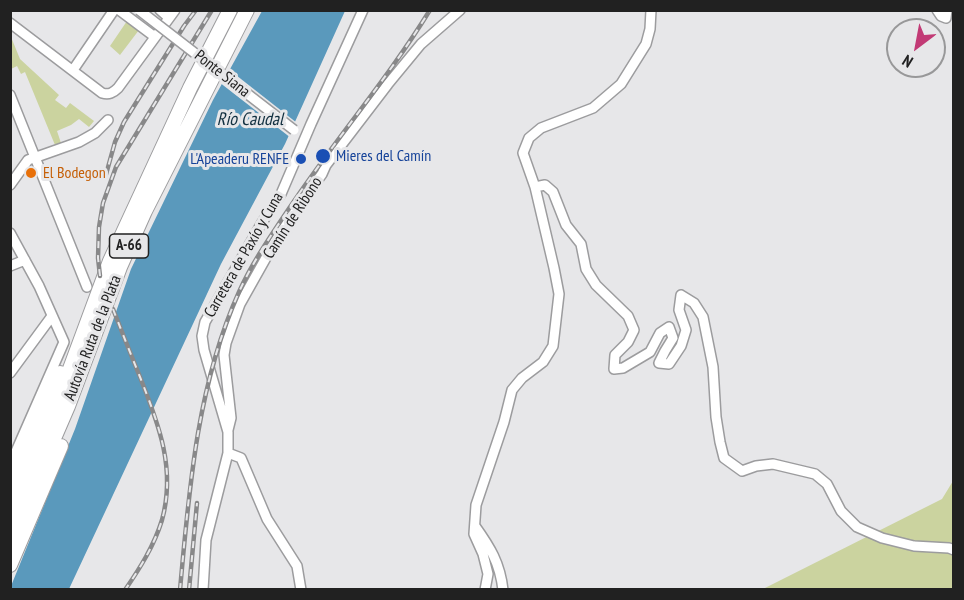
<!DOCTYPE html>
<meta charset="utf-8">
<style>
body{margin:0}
#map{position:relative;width:964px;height:600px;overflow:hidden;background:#e7e7e9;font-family:"PT Sans Narrow",sans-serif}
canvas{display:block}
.frame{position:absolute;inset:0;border:12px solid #212121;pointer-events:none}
.north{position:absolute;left:886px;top:18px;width:60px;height:60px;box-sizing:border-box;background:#e7e7e9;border:2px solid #989899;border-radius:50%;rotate:212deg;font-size:16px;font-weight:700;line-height:24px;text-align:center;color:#212121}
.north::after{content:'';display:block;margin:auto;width:21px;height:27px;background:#c23a75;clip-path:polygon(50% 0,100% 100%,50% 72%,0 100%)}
</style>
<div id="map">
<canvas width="964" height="600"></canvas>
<div class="frame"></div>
<div class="north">N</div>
</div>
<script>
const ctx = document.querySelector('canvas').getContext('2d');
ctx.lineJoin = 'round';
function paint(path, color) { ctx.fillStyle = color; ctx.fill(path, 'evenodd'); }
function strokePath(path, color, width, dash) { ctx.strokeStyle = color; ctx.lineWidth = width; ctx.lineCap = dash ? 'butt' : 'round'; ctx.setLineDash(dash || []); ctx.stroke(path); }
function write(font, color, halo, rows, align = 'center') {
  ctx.font = font + ' "PT Sans Narrow",sans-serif'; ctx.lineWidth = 6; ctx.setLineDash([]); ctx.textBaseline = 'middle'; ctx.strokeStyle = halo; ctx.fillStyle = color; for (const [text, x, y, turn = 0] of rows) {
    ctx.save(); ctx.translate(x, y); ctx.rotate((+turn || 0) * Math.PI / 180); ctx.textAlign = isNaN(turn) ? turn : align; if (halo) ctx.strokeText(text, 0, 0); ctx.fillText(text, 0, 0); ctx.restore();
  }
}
paint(new Path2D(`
 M127 21 139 30 120 55 110 46Z
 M11 37 20 59 59 95 55 100 66 108 70 103 94 121 89 127 79 119 71 125 57 131 61 143 55 145 25 72 21 74 17 66 11 69Z
 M953 481V589L761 590 942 499Z`), '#cbd39f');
paint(new Path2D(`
 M262 11H345L285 144 221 264 69 589 11 590V586L75 429 131 269 213 100Z`), '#5a99bc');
paint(new Path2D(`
 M227 68 297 123 291 138 219 82Z`), '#e7e7e9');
const minor = new Path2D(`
 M119 10 155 37
 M160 10 169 18
 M937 10 941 16 946 18 947 10
 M10 23 102 93C109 95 113 93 118 88L175 10
 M73 70 114 10
 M10 95 87 287
 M10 185 28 160 79 142 95 133 108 120
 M535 187 545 185 553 192 566 225 581 244 586 269 596 285 628 316 634 330 628 342 615 355 614 369 623 368 650 352 660 333 669 327 673 338 665 351 659 363 669 364 681 346 686 330 679 310 681 295 694 303 703 317 713 367 716 417 720 442 724 458 742 471 756 466 773 464 815 474 827 484 841 511 857 527 882 538 914 546 949 548 954 550
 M10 233 39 286 64 342 10 465
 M10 266 25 260
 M10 373 52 316
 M228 430 231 418 224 355 226 343 240 304 281 231 322 174 326 165 388 84 421 44 460 10
 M228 453 241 458 267 519 297 566 301 590
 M475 526C490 547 500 563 503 590
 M203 590 206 540 228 453V432L204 350 202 336 205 322 263 221 281 194 311 124 363 10
 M485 590 488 574 483 554 474 534 476 505 504 422 512 390 522 378 543 362 553 346 559 294 554 268 535 187 523 153 529 138 541 128 593 108 621 84 646 44 650 29 651 10`);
const highway = new Path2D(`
 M10 487 60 373
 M10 513 57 404 110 261 190 88 230 10
 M10 540 68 406 120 267 145 211 247 10
 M10 565 61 446`);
strokePath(minor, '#9c9c9e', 12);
strokePath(highway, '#9c9c9e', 16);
strokePath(minor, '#fff', 9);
strokePath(highway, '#fff', 14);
const rail = new Path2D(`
 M105 178 115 142 124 122 184 26 196 10
 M100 276 98 258 99 227 103 203 116 167 212 10
 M113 309C122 332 131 355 140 377 159 425 176 469 162 520 154 546 140 568 125 590
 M180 590C189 490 197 385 239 292 252 263 270 237 288 210 333 142 387 80 430 10
 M189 590 197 503`);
strokePath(rail, '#888889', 4.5);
strokePath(rail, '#e7e7e9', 2, [7]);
const minorBridge = new Path2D(`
 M139 10 294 130`);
strokePath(minorBridge, '#9c9c9e', 12, []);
strokePath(minorBridge, '#fff', 9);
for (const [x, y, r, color] of [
 [323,156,8,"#1a4fb4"],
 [301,159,6,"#1a4fb4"],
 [31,173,6,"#e8710a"]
]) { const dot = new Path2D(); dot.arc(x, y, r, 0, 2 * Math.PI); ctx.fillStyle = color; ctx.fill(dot); strokePath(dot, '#e7e7e9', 2); }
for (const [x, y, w] of [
 [129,246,39]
]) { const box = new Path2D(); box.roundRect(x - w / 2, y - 12, w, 24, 4.5); ctx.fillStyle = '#e7e7e9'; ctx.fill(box); strokePath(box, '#212121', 1.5); }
write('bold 15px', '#212121', null, [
 ["A-66",129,246]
]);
write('16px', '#212121', '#e7e7e9', [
 ["Ponte Siana",222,74,38],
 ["Camín de Ribono",293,218,-57],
 ["Carretera de Paxío y Cuna",244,255,-60],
 ["Autovía Ruta de la Plata",93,338,-69]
]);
write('16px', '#164399', '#e7e7e9', [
 ["Mieres del Camín",336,156],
 ["L'Apeaderu RENFE",289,159,"right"]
], 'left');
write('16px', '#c56008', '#e7e7e9', [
 ["El Bodegon",43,173]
], 'left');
write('italic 18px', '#123040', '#e7e7e9', [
 ["Río Caudal",250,120]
]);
</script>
